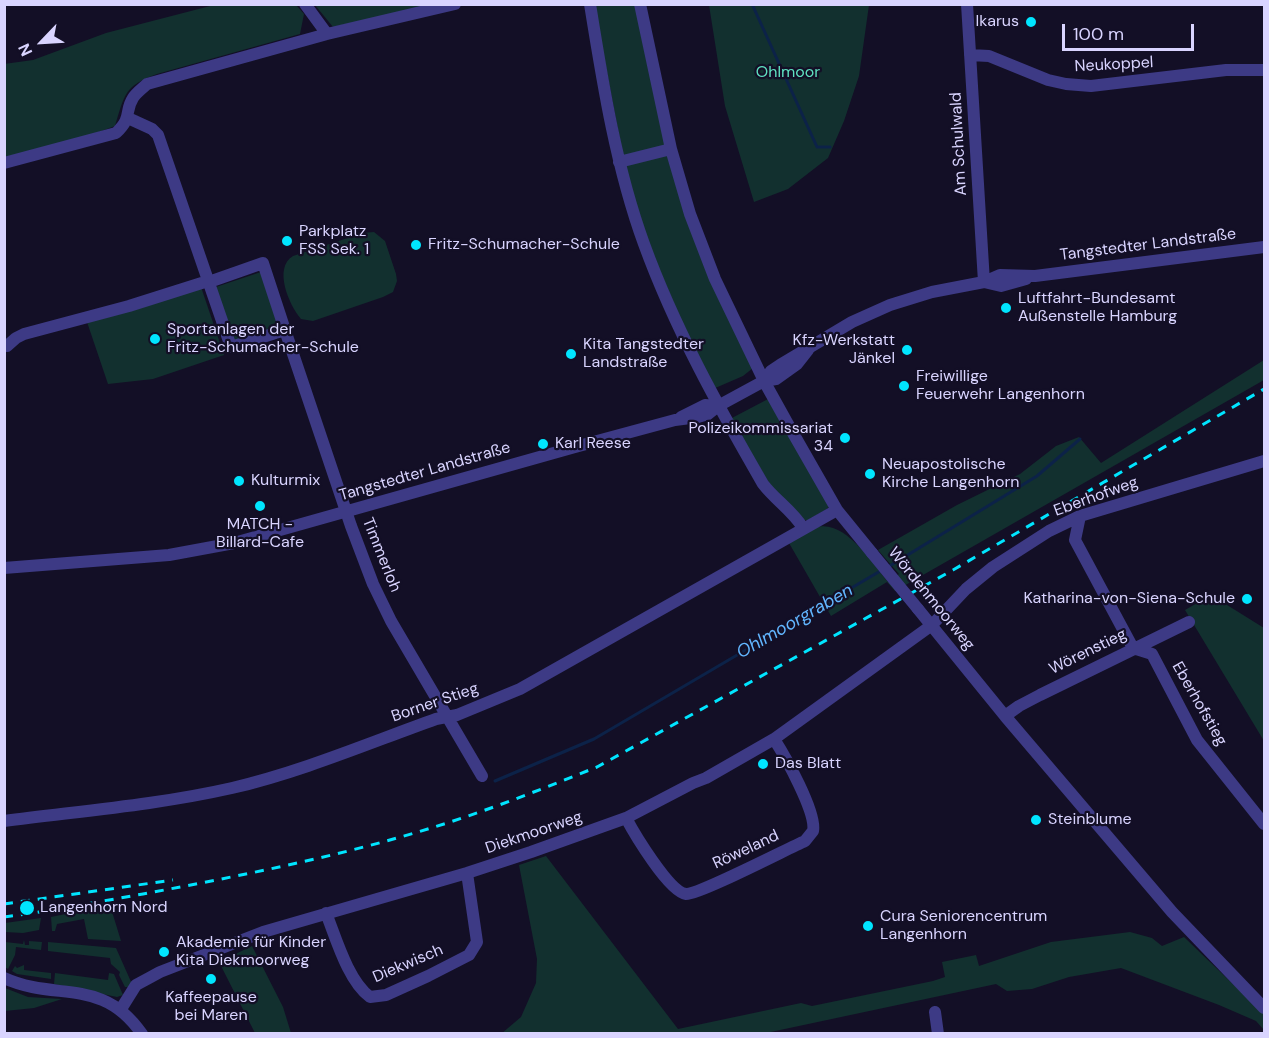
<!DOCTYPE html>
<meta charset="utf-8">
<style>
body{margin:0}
#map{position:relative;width:1269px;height:1038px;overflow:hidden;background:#130f26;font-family:"DM Sans",sans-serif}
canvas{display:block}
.frame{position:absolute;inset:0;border:6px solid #d9d4ff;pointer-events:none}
.north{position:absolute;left:12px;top:12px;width:60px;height:60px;-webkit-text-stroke:4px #130f26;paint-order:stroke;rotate:245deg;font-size:16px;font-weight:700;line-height:24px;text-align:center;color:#d9d4ff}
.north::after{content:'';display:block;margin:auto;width:21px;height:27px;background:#d9d4ff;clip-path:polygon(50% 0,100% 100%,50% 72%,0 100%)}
.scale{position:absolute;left:1062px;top:24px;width:132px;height:27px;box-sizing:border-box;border:3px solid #d9d4ff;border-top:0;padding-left:8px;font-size:18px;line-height:21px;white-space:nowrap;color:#d9d4ff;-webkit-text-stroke:4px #130f26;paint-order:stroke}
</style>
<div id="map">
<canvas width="1269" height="1038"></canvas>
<div class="frame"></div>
<div class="north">N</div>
<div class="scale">100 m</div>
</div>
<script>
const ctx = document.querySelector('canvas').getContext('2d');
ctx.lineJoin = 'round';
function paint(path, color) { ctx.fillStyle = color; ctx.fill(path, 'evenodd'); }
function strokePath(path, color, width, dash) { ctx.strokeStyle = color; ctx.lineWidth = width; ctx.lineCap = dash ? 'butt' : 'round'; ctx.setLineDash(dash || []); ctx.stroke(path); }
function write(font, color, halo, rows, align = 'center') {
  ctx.font = font + ' "DM Sans",sans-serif'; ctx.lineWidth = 4.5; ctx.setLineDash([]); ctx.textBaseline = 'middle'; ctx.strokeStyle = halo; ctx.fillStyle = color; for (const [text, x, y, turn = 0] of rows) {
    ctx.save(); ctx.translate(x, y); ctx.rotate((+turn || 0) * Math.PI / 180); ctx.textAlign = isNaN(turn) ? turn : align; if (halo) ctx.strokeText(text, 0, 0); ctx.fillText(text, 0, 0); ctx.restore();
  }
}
paint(new Path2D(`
 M214 5H296L304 14 300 34 157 74C124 86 125 94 115 126L72 142 5 157 4 64 33 60 106 33Z
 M315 5H433L333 27Z
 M594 5H636L665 140 753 368 743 376 713 389 699 363 649 245 626 171Z
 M709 5H869L859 76 844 121 828 158 788 189 754 202 725 106Z
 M374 232 385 241 396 274 397 281 393 292 383 297 313 321 301 319C289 305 273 268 293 256L363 233Z
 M261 272 280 327 232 342 213 288Z
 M201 287 224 355 153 379 108 384 87 322Z
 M1264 360V380L895 591 887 582 831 616 789 543C797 538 806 531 814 528 844 517 872 563 888 582L899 574 878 550 957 505 1020 474 1056 446 1079 437 1101 463Z
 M770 398 829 506 827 509 808 520H804L779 499 730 419Z
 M1211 595 1264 628V741L1185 610Z
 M546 856 678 1029 801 1003 812 1006 933 981 945 977 942 962 976 955 979 966 1051 942 1130 932 1152 938 1162 946 1184 937 1264 1014V1030L1256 1021 1219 1005 1121 968 1069 977 1032 989 1007 991 996 984 766 1033 501 1034 521 1017 536 983 537 959 519 865Z
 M110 905 121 941 88 939 84 919 57 924 55 931H52L51 917Z
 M41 918 39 930 23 933 5 932V923Z
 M24 940 25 945H29V941L42 942 41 950 16 947 15 955 8 969 5 967V942L23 944Z
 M48 942 116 948 132 984 129 987H125L119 975 120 972 111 964 110 958 48 951Z
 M252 946 283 1007 291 1033H255L219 962Z
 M24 965V970L51 973V979L17 974 12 971 15 966 17 968Z
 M55 973 108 980 109 973 114 974 123 995 117 997 54 984Z
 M5 988 28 997 62 999 34 1008 5 1011Z`), '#12302f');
strokePath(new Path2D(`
 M752 4 817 147H830
 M888 567 1037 476 1080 439
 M495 781 594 739 882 570`), '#0c2248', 3);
strokePath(new Path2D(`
 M305 4 327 34
 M590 4C603 85 616 167 644 244 675 329 718 406 763 484 775 500 793 511 803 528
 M640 4 671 149 690 214 715 279 764 381 789 426 837 510 872 553
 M967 4 984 282
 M970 55 989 56 1048 80 1066 84 1091 86 1226 70H1264
 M128 118 152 129 158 135 231 347 285 330 351 526 373 584 391 621 482 776
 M619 162 671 149
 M4 163 116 133C133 117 124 112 133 98 136 93 143 88 147 84L327 34 455 4
 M209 282 263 263 285 330
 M984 282 1001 286 1026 279
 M7 346 16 338 24 334 129 306 208 281
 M764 381 771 371 780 365 852 322 890 305 932 292 984 282 1000 275 1035 276 1264 247
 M681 417 705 405 718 406
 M1080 516 1075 540 1133 648 1152 654 1197 740 1264 824
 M4 568 169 555 234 543 575 447 675 420 698 417 708 414 718 406 764 381 776 379 797 364 808 350
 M918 609 1005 716 1172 912 1264 1008
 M1005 716 1019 706 1040 695 1189 622
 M626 818C634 833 669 892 686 894 698 895 787 849 805 841L813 831C817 813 785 756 774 739
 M4 821C80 811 157 805 232 788 301 772 369 743 436 719L457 715 520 689 837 510
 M326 913C336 938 348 981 370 997L386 995 428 976 469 955 477 942 467 873
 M4 978C57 1002 102 976 142 1034
 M121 1009 136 985 149 978 160 972 263 932 467 873 531 852 626 818 693 783 706 778 774 739 932 625 966 589 993 567 1049 531 1080 516 1264 461
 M935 1012 938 1034`), '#3d3a85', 12);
strokePath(new Path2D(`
 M4 904 173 880
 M4 917C51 911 97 902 143 894 239 876 337 857 431 828 487 811 542 789 597 767L953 570 1264 389`), '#00e5ff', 3, [9, 8]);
strokePath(new Path2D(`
 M872 553 918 609`), '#3d3a85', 12);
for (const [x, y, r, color] of [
 [1031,22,6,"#00e5ff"],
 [287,241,6,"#00e5ff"],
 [416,245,6,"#00e5ff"],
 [1006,308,6,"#00e5ff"],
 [155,339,6,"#00e5ff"],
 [907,350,6,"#00e5ff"],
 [571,354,6,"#00e5ff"],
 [904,386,6,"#00e5ff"],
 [845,438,6,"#00e5ff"],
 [543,444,6,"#00e5ff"],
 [870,474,6,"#00e5ff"],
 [239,481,6,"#00e5ff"],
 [260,506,6,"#00e5ff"],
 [1247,599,6,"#00e5ff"],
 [763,764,6,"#00e5ff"],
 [1036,820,6,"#00e5ff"],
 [27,908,8,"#00e5ff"],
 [868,926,6,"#00e5ff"],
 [164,952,6,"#00e5ff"],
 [211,979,6,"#00e5ff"]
]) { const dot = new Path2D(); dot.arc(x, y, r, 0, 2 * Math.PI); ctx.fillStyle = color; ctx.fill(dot); strokePath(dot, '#130f26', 2); }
write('16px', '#d9d4ff', '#130f26', [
 ["Ikarus",1019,22,"right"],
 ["Parkplatz",299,232],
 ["FSS Sek. 1",299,250],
 ["Fritz-Schumacher-Schule",428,245],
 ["Luftfahrt-Bundesamt",1018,299],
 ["Außenstelle Hamburg",1018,317],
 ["Sportanlagen der",167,330],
 ["Fritz-Schumacher-Schule",167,348],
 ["Kfz-Werkstatt",895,341,"right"],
 ["Jänkel",895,359,"right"],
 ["Kita Tangstedter",583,345],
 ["Landstraße",583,363],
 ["Freiwillige",916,377],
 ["Feuerwehr Langenhorn",916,395],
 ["Polizeikommissariat",833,429,"right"],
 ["34",833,447,"right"],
 ["Karl Reese",555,444],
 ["Neuapostolische",882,465],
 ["Kirche Langenhorn",882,483],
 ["Kulturmix",251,481],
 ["MATCH -",260,525,"center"],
 ["Billard-Cafe",260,543,"center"],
 ["Katharina-von-Siena-Schule",1235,599,"right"],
 ["Das Blatt",775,764],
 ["Steinblume",1048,820],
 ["Langenhorn Nord",40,908],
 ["Cura Seniorencentrum",880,917],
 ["Langenhorn",880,935],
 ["Akademie für Kinder",176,943],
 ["Kita Diekmoorweg",176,961],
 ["Kaffeepause",211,998,"center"],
 ["bei Maren",211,1016,"center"]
], 'left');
write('16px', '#d9d4ff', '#130f26', [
 ["Neukoppel",1114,65,-3],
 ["Am Schulwald",959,144,-93],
 ["Tangstedter Landstraße",1148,245,-7],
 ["Tangstedter Landstraße",425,472,-16],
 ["Eberhofweg",1096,497,-20],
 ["Timmerloh",381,555,68],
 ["Wördenmoorweg",931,599,51],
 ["Wörenstieg",1088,652,-26],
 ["Borner Stieg",435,703,-19],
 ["Eberhofstieg",1199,704,60],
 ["Diekmoorweg",534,833,-19],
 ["Röweland",746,850,-25],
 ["Diekwisch",408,964,-23]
]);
write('16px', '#5fe0c0', '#130f26', [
 ["Ohlmoor",788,73]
]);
write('italic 18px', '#62b6ff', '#130f26', [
 ["Ohlmoorgraben",795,622,-30]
]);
</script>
